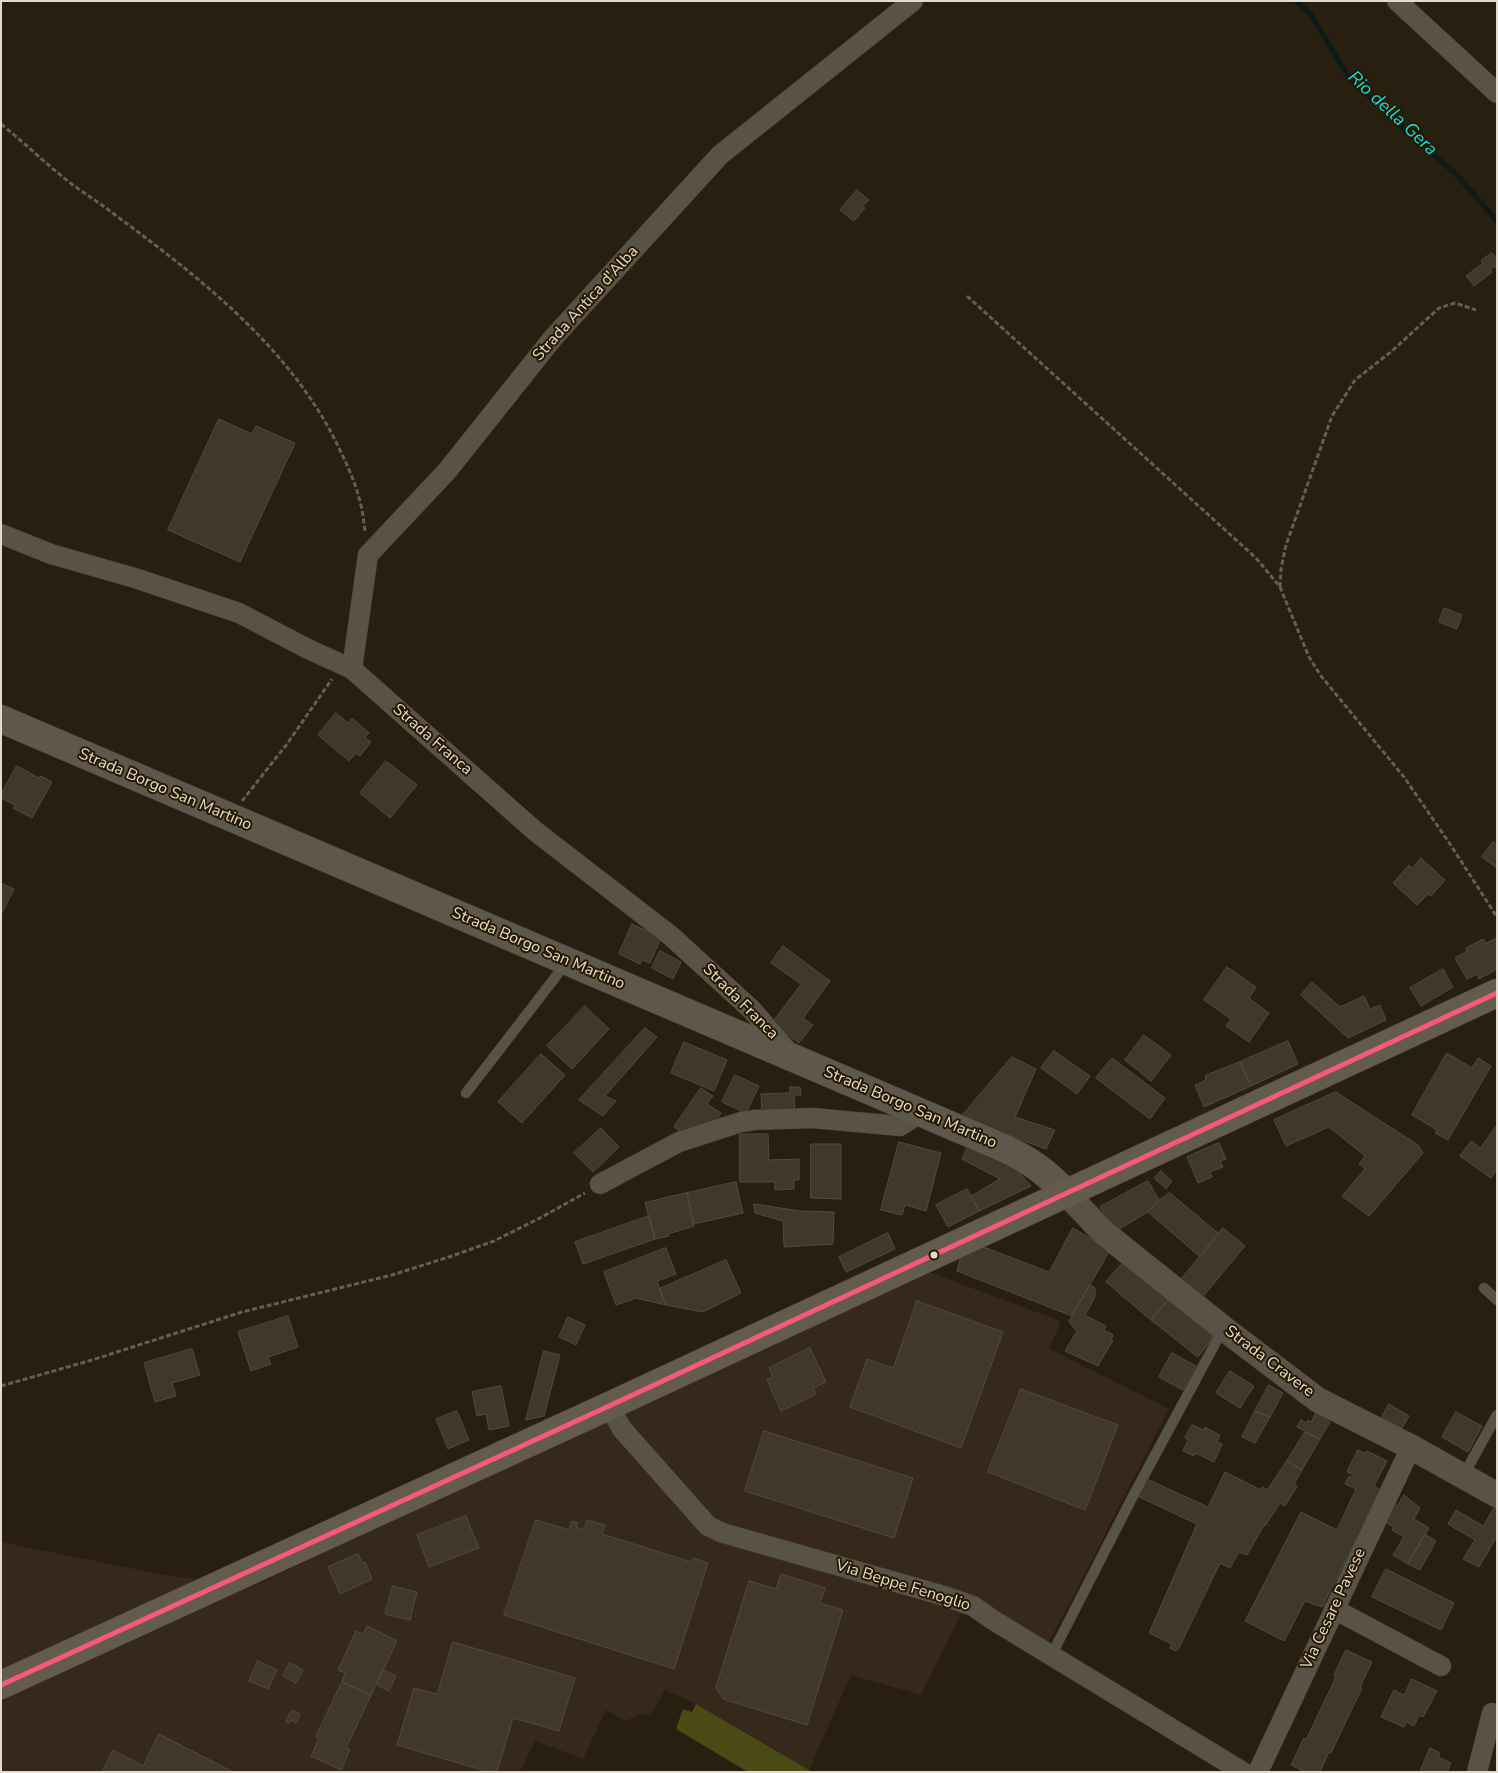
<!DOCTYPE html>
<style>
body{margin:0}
#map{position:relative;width:1498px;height:1773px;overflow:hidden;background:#281f11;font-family:"Nunito Sans",sans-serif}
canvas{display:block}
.frame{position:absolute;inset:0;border:2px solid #e5dbcc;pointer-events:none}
</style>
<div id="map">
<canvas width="1498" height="1773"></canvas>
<div class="frame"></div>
</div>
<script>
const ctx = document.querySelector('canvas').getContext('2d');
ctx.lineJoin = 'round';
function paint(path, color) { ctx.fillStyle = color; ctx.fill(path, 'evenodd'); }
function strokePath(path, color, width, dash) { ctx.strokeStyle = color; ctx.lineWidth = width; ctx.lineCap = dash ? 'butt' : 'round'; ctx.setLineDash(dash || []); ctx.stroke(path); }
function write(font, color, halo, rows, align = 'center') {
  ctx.font = font + ' "Nunito Sans",sans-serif'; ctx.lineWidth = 4; ctx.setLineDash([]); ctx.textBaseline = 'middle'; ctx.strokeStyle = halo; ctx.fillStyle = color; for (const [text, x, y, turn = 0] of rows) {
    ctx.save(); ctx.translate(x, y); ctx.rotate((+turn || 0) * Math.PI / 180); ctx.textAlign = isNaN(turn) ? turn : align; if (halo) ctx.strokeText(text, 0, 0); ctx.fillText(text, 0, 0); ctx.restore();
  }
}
paint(new Path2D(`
 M923 1270 1061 1321 1049 1349 1169 1409 1076 1591 1039 1660 1005 1636 962 1612 921 1695 851 1675 809 1770 696 1704 665 1690 651 1715H638L626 1721 606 1710 583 1759 535 1741 520 1772H1V1542L165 1575 254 1586Z`), '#36281b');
paint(new Path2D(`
 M696 1704 809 1770 813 1772H748L676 1729 683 1709 692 1712Z`), '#494a14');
strokePath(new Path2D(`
 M1296 1 1310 13 1348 76 1391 117 1457 175 1497 221`), '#0c1a18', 5);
const building = new Path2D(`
 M857 190 869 200 863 206 865 208 854 221 840 210Z
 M1492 253 1495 257 1497 256V269L1495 266 1490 270 1492 272 1474 286 1466 276 1483 263 1481 261Z
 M219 419 252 434 256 426 295 443 240 562 168 530Z
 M1444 608 1462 615 1457 629 1439 622Z
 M336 713 348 723 352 718 369 733 365 737 371 742 360 756 356 753 349 761 318 735Z
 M386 761 417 785 390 818 360 793Z
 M17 766 39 778 41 776 52 782 32 818 13 808 15 805 1 798V794Z
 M1493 842 1497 844V868L1482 857Z
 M1421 858 1445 880 1431 896 1428 894 1417 905 1393 883 1409 865 1412 868Z
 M1 883 14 889 1 915Z
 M632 924 661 938 650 963 642 960 640 964 619 954Z
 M1497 938V969L1479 979 1477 974 1467 979 1455 958 1467 951 1466 948 1483 939 1486 943Z
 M783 946 830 981 803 1018 813 1025 799 1043 772 1023 801 984 771 963Z
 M660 951 681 962 673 979 652 968Z
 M1227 967 1256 987 1249 998 1269 1013 1249 1042 1226 1026 1231 1019 1204 1000Z
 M1443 969 1453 987 1421 1006 1410 988Z
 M1312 982 1340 1007 1364 996 1370 1009 1380 1005 1386 1020 1348 1038 1301 995Z
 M585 1006 609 1029 572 1069 547 1046Z
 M645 1028 657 1037 605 1096 616 1101 603 1116 579 1100Z
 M1144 1035 1171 1055 1151 1081 1125 1060Z
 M1288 1041 1298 1064 1251 1086 1240 1062Z
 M684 1042 727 1060 714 1091 671 1073Z
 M1054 1051 1090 1076 1077 1094 1041 1068Z
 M1447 1053 1472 1068 1478 1058 1491 1066 1448 1140 1435 1133 1437 1130 1412 1115Z
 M541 1054 565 1075 522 1123 498 1102Z
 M1012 1057 1036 1069 1015 1117 1055 1130 1046 1149 961 1117Z
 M1112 1058 1165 1098 1150 1119 1096 1078Z
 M1240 1062 1251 1086 1204 1107 1195 1085 1206 1080 1205 1076Z
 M735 1075 759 1086 746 1113 722 1102Z
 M790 1087H800L801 1095H794L795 1112 762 1113 761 1094 790 1093Z
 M701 1088 713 1096 707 1104 721 1113 714 1124 709 1121 705 1128 696 1131 690 1127 685 1135 674 1127Z
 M1336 1092 1418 1145 1423 1153 1369 1216 1342 1196 1365 1169 1359 1164 1365 1156 1329 1127 1286 1146 1274 1120Z
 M1497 1125V1169L1491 1178 1460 1156 1471 1141 1480 1148Z
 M601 1128 619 1147 593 1172 574 1153Z
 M740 1134H768L769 1160 799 1159V1180H794V1189L775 1190V1182H740Z
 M899 1142 941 1153 926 1211 905 1205 902 1215 881 1210Z
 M1219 1143 1226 1159 1220 1161 1223 1167 1210 1172 1212 1177 1198 1183 1187 1157Z
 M811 1144H841V1199L811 1198Z
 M969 1145 1014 1167 1031 1186 979 1211 971 1196 1000 1179 962 1159Z
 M1161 1171 1172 1181 1166 1189 1154 1178Z
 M1148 1181 1159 1200 1148 1212 1114 1232 1100 1207Z
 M736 1182 743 1213 693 1224 687 1193Z
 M967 1189 979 1211 948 1227 936 1205Z
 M687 1193 694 1226 668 1234 669 1236 655 1239 645 1203Z
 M1170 1193 1219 1234 1200 1257 1148 1212 1159 1200Z
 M754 1204 800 1211 834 1212 833 1244 784 1247 783 1221 755 1213Z
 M649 1216 655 1239 583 1264 575 1242Z
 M1073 1228 1110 1250 1072 1316 957 1271 961 1255 981 1246 1049 1272Z
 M1223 1228 1245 1246 1200 1300 1179 1282Z
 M888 1233 895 1249 846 1272 839 1257Z
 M666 1248 676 1274 657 1281 666 1305 636 1298 616 1305 604 1272Z
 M1128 1257 1172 1295 1151 1320 1106 1282Z
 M726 1260 741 1293 703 1312 666 1305 659 1289Z
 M1090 1285 1095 1288V1297L1085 1315 1106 1326 1104 1330 1113 1335 1111 1340H1113L1098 1366 1065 1351 1077 1331 1069 1322Z
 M1172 1295 1218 1331 1198 1357 1151 1320Z
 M917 1301 1003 1332 961 1448 850 1407 867 1359 893 1368Z
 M288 1316 298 1347 268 1357 271 1364 251 1371 238 1332Z
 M568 1317 585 1325 576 1345 559 1337Z
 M810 1348 826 1382 813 1388 816 1394 781 1411 767 1380 773 1377 769 1368Z
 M192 1349 200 1375 172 1383 176 1396 155 1402 144 1363Z
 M544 1351 560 1355 544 1416 526 1420Z
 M1172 1353 1196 1366 1183 1390 1159 1377Z
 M1230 1371 1254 1386 1240 1408 1216 1393Z
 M1269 1385 1283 1393 1270 1417 1255 1411Z
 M501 1386 509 1426 489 1430 486 1414 477 1416 472 1392Z
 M1021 1389 1118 1425 1085 1510 988 1472Z
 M1389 1404 1409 1416 1402 1428 1382 1417Z
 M457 1411 469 1440 448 1449 436 1419Z
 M1255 1411 1270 1417 1255 1443 1242 1437Z
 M1456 1412 1482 1426 1468 1452 1442 1437Z
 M1316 1413 1330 1422 1320 1439 1297 1427 1301 1420 1307 1423 1308 1420 1311 1422Z
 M1192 1425 1204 1430 1205 1427 1220 1435 1217 1442 1222 1444 1214 1462 1195 1453 1194 1456 1183 1451 1188 1440 1185 1438Z
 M764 1431 913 1478 894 1538 745 1491Z
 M1305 1432 1320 1439 1302 1470 1287 1461Z
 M1358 1450 1365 1453 1367 1451 1387 1461 1374 1486 1381 1490 1322 1607 1305 1601 1284 1641 1245 1621 1301 1512 1337 1530 1356 1489 1345 1484 1349 1476 1353 1478 1354 1475 1347 1472Z
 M1287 1461 1302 1470 1294 1484 1297 1486 1285 1506 1280 1503 1265 1526 1264 1525 1247 1555 1239 1552 1230 1568 1220 1563 1179 1648 1176 1651 1170 1648 1172 1644 1149 1633 1197 1524 1137 1496 1147 1479 1208 1507 1225 1472 1261 1490 1262 1487 1267 1490Z
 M1404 1495 1420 1508 1414 1519 1412 1518 1429 1528 1408 1564 1393 1555 1404 1537 1392 1530 1394 1527 1384 1522 1394 1505 1397 1506Z
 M1494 1508 1497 1509V1536L1479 1567 1463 1559 1475 1540 1448 1524 1456 1510 1483 1526Z
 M466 1516 479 1548 429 1567 417 1535Z
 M536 1520 569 1530 572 1521 578 1523 576 1527 584 1530 587 1520 605 1525 602 1534 691 1562 693 1558 708 1563 674 1669 504 1615Z
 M1425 1534 1436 1541 1420 1570 1408 1564Z
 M358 1554 362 1563 365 1562 372 1579 340 1594 328 1567Z
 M1386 1569 1454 1603 1441 1630 1372 1597Z
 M781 1574 825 1588 820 1603 843 1610 807 1725 723 1699 716 1687 749 1581 776 1589Z
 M393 1586 417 1592 410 1620 385 1614Z
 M367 1626 397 1641 371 1695 342 1682 345 1673 338 1670 356 1631 363 1634Z
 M453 1642 575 1678 559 1731 513 1718 497 1772H489L397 1745 414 1688 437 1694Z
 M1346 1650 1372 1662 1360 1687 1362 1688 1331 1753 1329 1752 1320 1772H1305L1291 1765 1304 1738 1306 1740 1336 1677 1334 1676Z
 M258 1661 277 1670 268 1689 249 1681Z
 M290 1663 303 1670 296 1683 283 1676Z
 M384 1670 396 1676 389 1691 377 1685Z
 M1412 1679 1437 1691 1423 1717 1419 1715 1414 1726 1406 1722 1404 1727 1381 1717 1394 1690 1404 1695Z
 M342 1682 371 1695 346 1748 350 1750 341 1770 311 1756 319 1739 316 1737Z
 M292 1710 300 1714 296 1723 291 1720 289 1723 286 1722Z
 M159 1734 233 1772H102L113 1750 143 1766Z
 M1430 1748 1440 1753 1438 1757 1451 1763 1447 1772H1420Z`);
paint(building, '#403828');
strokePath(building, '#524b40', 1);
const service = new Path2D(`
 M466 1093 557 975 564 962
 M1484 1288 1497 1300
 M1463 1476 1497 1415
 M1051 1656 1133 1496 1223 1329`);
const minor = new Path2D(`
 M1397 1 1497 93
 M1 534 51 554 138 579 239 613 308 649 352 669 535 831 671 936 752 1010 791 1055
 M352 669 368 555 447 471 553 338 720 155 913 1
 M600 1184 679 1142 741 1122 754 1120 812 1118 900 1126 920 1113
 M609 1406 622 1429 708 1526 723 1533 941 1595 973 1606 993 1620 1243 1772
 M1334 1609 1441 1666
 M1258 1772 1411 1447
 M1477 1772 1492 1713`);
const tertiary = new Path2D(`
 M1066 1193 1102 1231 1119 1245 1223 1328 1318 1400 1411 1447 1497 1495`);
const secondary = new Path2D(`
 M1 719 1006 1149C1032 1162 1046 1172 1066 1193`);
const primary = new Path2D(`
 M1 1685 609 1406 1497 993`);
strokePath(service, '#3f392f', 11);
strokePath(minor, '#3f392f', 21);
strokePath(tertiary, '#3f392f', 26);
strokePath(secondary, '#3f392f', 29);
strokePath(primary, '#3f392f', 29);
strokePath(new Path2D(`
 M1 124C26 144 48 166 73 185 87 195 101 204 114 214 200 278 290 347 338 446 353 477 362 498 365 532
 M967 296 1256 558 1280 587 1309 657 1321 676 1404 777 1450 844 1497 917
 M1280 587 1281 569 1286 545 1332 416 1355 380 1392 351 1439 308 1455 303 1476 310
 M242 801 287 744 332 679
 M1 1386 92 1360 242 1312 392 1275 452 1256 494 1241 540 1218 585 1193`), '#645e54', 3, [5, 2.5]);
strokePath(service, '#585247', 10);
strokePath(minor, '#585247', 20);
strokePath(tertiary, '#585247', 25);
strokePath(secondary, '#5e574c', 28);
strokePath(primary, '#645b4f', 28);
strokePath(new Path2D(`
 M1 1685 609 1406 1497 993`), '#f75a77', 5);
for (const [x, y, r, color] of [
 [934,1255,4.5,"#e5dbcc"]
]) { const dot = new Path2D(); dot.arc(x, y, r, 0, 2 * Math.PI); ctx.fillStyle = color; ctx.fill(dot); strokePath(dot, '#271900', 2); }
write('16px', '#e5dbcc', '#271900', [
 ["Strada Antica d'Alba",586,304,-48],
 ["Strada Franca",432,740,41],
 ["Strada Borgo San Martino",165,790,23],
 ["Strada Borgo San Martino",538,949,23],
 ["Strada Franca",740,1002,45],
 ["Strada Borgo San Martino",910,1108,23],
 ["Strada Cravere",1269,1362,37],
 ["Via Beppe Fenoglio",903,1586,17],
 ["Via Cesare Pavese",1334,1609,-65]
]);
write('italic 18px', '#12e0e0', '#271900', [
 ["Rio della Gera",1392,114,43]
]);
</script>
